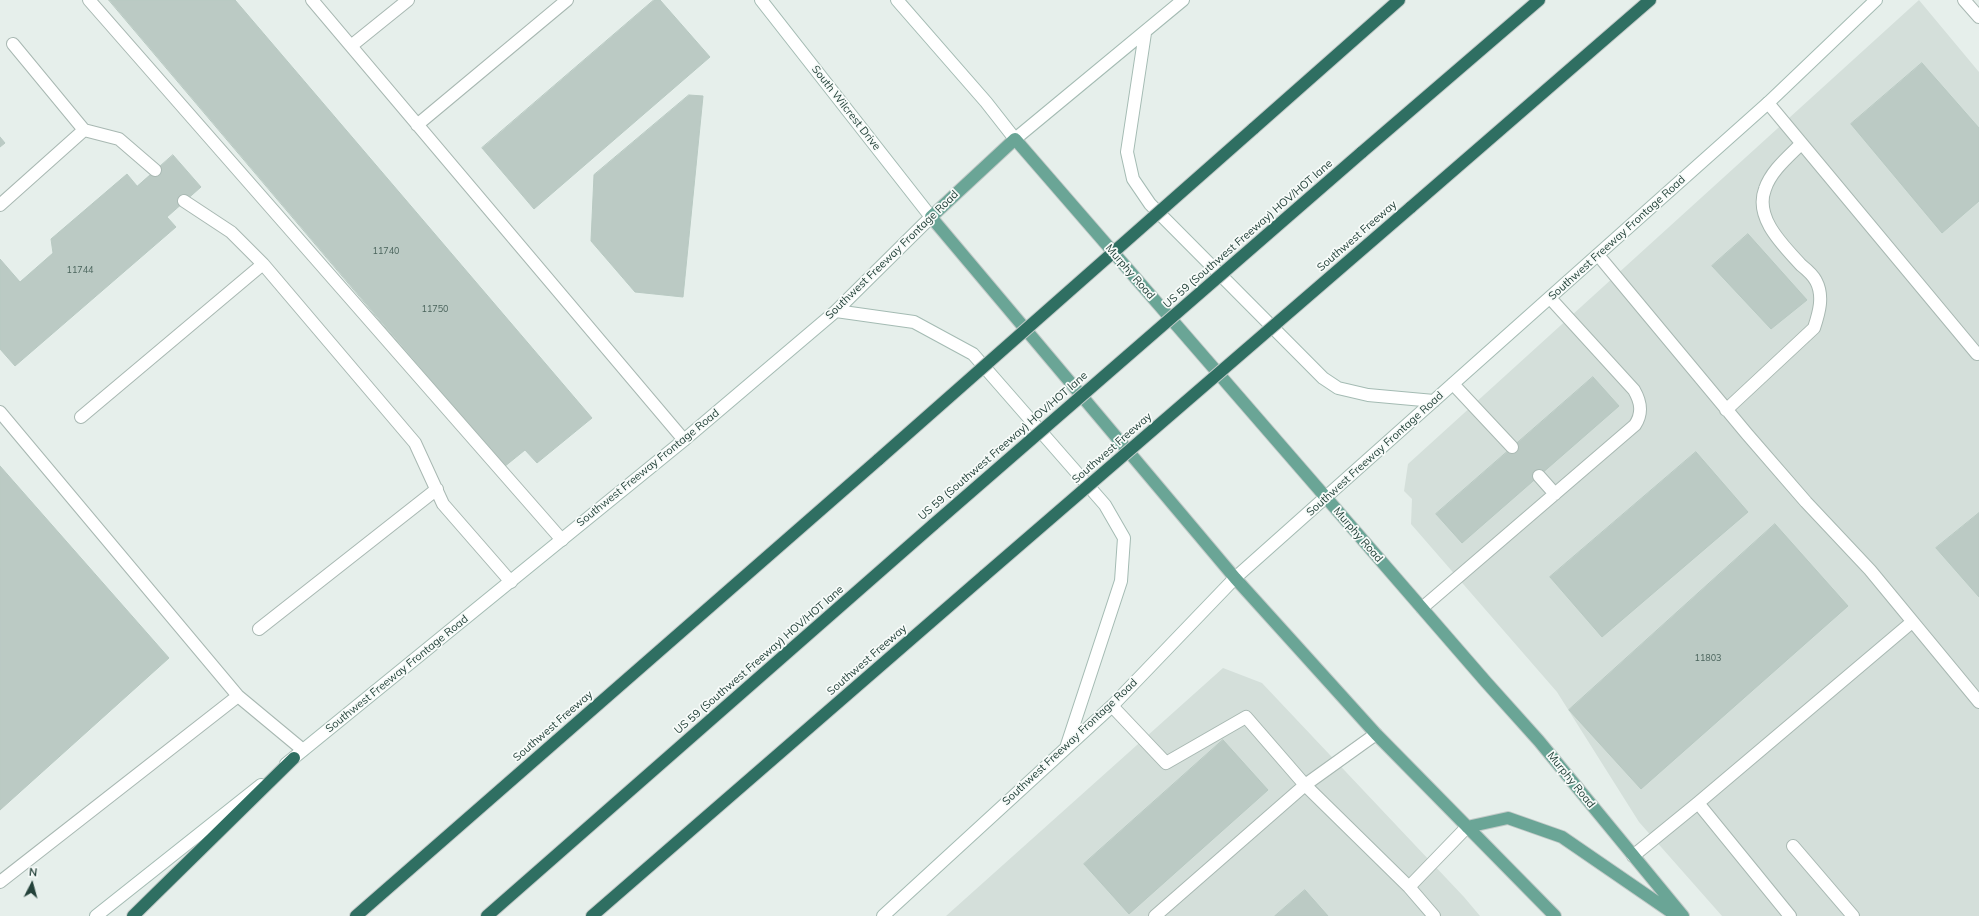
<!DOCTYPE html>
<style>
body{margin:0}
#map{position:relative;width:1979px;height:916px;overflow:hidden;background:#e6efeb;font-family:Mulish,sans-serif}
canvas{display:block}
.north{position:absolute;left:12px;top:864px;width:40px;height:40px;-webkit-text-stroke:3px #f7fbf9;paint-order:stroke;rotate:6deg;font-size:11px;font-weight:700;line-height:16px;text-align:center;color:#24423a}
.north::after{content:'';display:block;margin:auto;width:14px;height:18px;background:#24423a;clip-path:polygon(50% 0,100% 100%,50% 72%,0 100%)}
</style>
<div id="map">
<canvas width="1979" height="916"></canvas>
<div class="north">N</div>
</div>
<script>
const ctx = document.querySelector('canvas').getContext('2d');
ctx.lineJoin = 'round';
function paint(path, color) { ctx.fillStyle = color; ctx.fill(path, 'evenodd'); }
function strokePath(path, color, width, dash) { ctx.strokeStyle = color; ctx.lineWidth = width; ctx.lineCap = dash ? 'butt' : 'round'; ctx.setLineDash(dash || []); ctx.stroke(path); }
function write(font, color, halo, rows, align = 'center') {
  ctx.font = font + ' Mulish,sans-serif'; ctx.lineWidth = 3.5; ctx.setLineDash([]); ctx.textBaseline = 'middle'; ctx.strokeStyle = halo; ctx.fillStyle = color; for (const [text, x, y, turn = 0] of rows) {
    ctx.save(); ctx.translate(x, y); ctx.rotate((+turn || 0) * Math.PI / 180); ctx.textAlign = isNaN(turn) ? turn : align; if (halo) ctx.strokeText(text, 0, 0); ctx.fillText(text, 0, 0); ctx.restore();
  }
}
paint(new Path2D(`
 M1919 0 1979 72V916H1722L1639 822 1557 692 1411 524 1412 499 1404 491 1408 464Z
 M1223 668 1262 683 1464 897 1480 916H946Z`), '#d4dfda');
const building = new Path2D(`
 M109 0H235L592 418 537 463 525 450 504 467Z
 M654 0H660L710 57 534 209 482 148Z
 M1922 63 1979 128V201L1942 233 1851 124Z
 M689 95 703 96 683 297 635 292 591 241 594 175Z
 M0 137 5 143 0 147Z
 M173 155 201 187 167 217 176 227 15 366 0 349V259L20 282 53 253 51 239 127 174 137 186Z
 M1748 234 1807 300 1771 329 1712 266Z
 M1593 377 1619 406 1462 543 1436 514Z
 M1696 452 1748 512 1602 637 1550 577Z
 M0 466 169 658 0 810Z
 M1979 513V597L1936 548Z
 M1775 524 1848 606 1641 789 1569 710Z
 M1223 740 1268 790 1129 914 1084 864Z
 M1305 890 1328 916H1275Z`);
paint(building, '#bbcac4');
strokePath(building, '#b8c9c2', 1);
const service = new Path2D(`
 M89 0 562 540
 M312 0 684 440
 M1964 0 1979 17
 M13 44 84 130 119 139 155 170
 M351 46 408 0
 M1768 103 1977 354
 M417 125 567 0
 M184 201 231 232 263 264 415 443 443 504 511 582
 M0 205 84 130
 M1598 255 1747 434 1806 502 1870 570 1979 702
 M1453 384 1512 447
 M1726 410 1814 328C1819 313 1824 296 1816 281 1813 275 1806 269 1801 265 1783 245 1754 218 1765 189 1771 171 1788 157 1801 144
 M0 412 238 696
 M81 417 263 264
 M1539 476 1555 494
 M1422 608 1635 425C1643 413 1641 402 1634 390L1550 298
 M259 629 437 489
 M1112 706 1166 763 1246 717 1305 785 1409 887 1434 916
 M1698 803 1790 916
 M1793 846 1853 916
 M1633 856 1698 803 1912 622
 M0 882 238 696 303 750
 M1409 887 1467 827
 M1155 916 1305 785 1376 734`);
const secondary = new Path2D(`
 M897 0 986 102 1015 139 1183 0
 M1145 33 1127 152 1133 179 1150 204 1323 378 1338 388 1368 395 1434 401
 M836 311 914 322 973 354 1105 505 1124 538 1121 581 1067 745
 M286 764 684 440 836 311 931 217 761 0
 M96 916 261 785
 M883 916 1112 706 1235 578 1768 103 1876 0`);
const primary = new Path2D(`
 M1467 827 1508 818 1562 837 1677 916
 M1555 916 1376 734 1235 578 931 217 1015 139 1486 682 1539 741 1683 916`);
const motorway = new Path2D(`
 M1253 129 1399 0
 M1361 153 1539 0
 M1410 208 1650 0
 M133 916 294 758
 M356 916 879 459
 M487 916 934 524
 M592 916 985 575`);
strokePath(service, '#a8b8b2', 14);
strokePath(secondary, '#a4bbb3', 14);
strokePath(primary, '#c2cac8', 14);
strokePath(motorway, '#c2cac8', 14);
strokePath(service, '#fff', 12);
strokePath(secondary, '#fff', 12);
strokePath(primary, '#6aa596', 12);
strokePath(motorway, '#2f6f62', 12);
const motorwayBridge = new Path2D(`
 M879 459 1253 129
 M934 524 1361 153
 M985 575 1410 208`);
strokePath(motorwayBridge, '#c2cac8', 14, []);
strokePath(motorwayBridge, '#2f6f62', 12);
write('9px', '#4a645c', null, [
 ["11740",386,251],
 ["11744",80,270],
 ["11750",435,309],
 ["11803",1708,658]
]);
write('11px', '#24423a', '#f7fbf9', [
 ["South Wilcrest Drive",846,108,52],
 ["US 59 (Southwest Freeway) HOV/HOT lane",1248,234,-41],
 ["Southwest Freeway",1357,236,-41],
 ["Southwest Freeway Frontage Road",1617,238,-42],
 ["Southwest Freeway Frontage Road",892,255,-44],
 ["Murphy Road",1130,272,49],
 ["US 59 (Southwest Freeway) HOV/HOT lane",1003,446,-41],
 ["Southwest Freeway",1112,448,-41],
 ["Southwest Freeway Frontage Road",1375,454,-42],
 ["Southwest Freeway Frontage Road",648,468,-39],
 ["Murphy Road",1358,535,49],
 ["US 59 (Southwest Freeway) HOV/HOT lane",759,660,-41],
 ["Southwest Freeway",867,660,-41],
 ["Southwest Freeway Frontage Road",397,674,-39],
 ["Southwest Freeway",553,726,-41],
 ["Southwest Freeway Frontage Road",1070,742,-43],
 ["Murphy Road",1571,780,51]
]);
</script>
